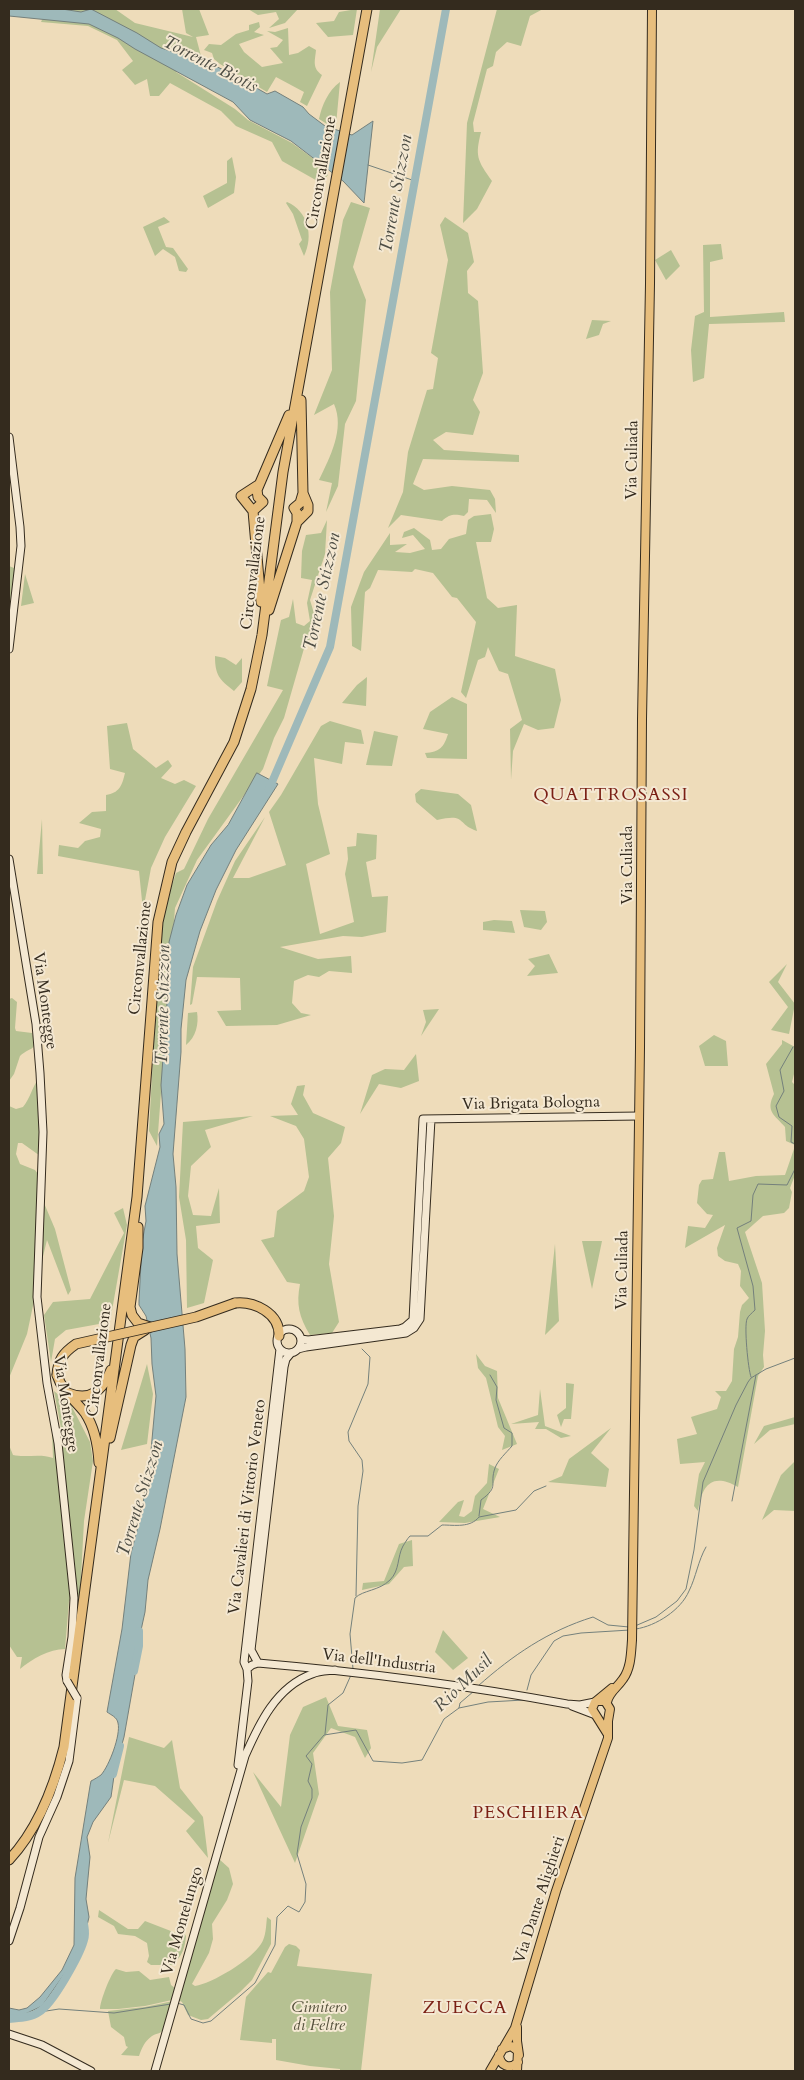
<!DOCTYPE html>
<style>
body{margin:0}
#map{position:relative;width:804px;height:2080px;overflow:hidden;background:#eedcba;font-family:Cardo,serif}
canvas{display:block}
.frame{position:absolute;inset:0;border:10px solid #342b1e;pointer-events:none}
</style>
<div id="map">
<canvas width="804" height="2080"></canvas>
<div class="frame"></div>
</div>
<script>
const ctx = document.querySelector('canvas').getContext('2d');
ctx.lineJoin = 'round';
function paint(path, color) { ctx.fillStyle = color; ctx.fill(path, 'evenodd'); }
function strokePath(path, color, width, dash) { ctx.strokeStyle = color; ctx.lineWidth = width; ctx.lineCap = dash ? 'butt' : 'round'; ctx.setLineDash(dash || []); ctx.stroke(path); }
function write(font, color, halo, rows, align = 'center') {
  ctx.font = font + ' Cardo,serif'; ctx.lineWidth = 4; ctx.setLineDash([]); ctx.textBaseline = 'middle'; ctx.strokeStyle = halo; ctx.fillStyle = color; for (const [text, x, y, turn = 0] of rows) {
    ctx.save(); ctx.translate(x, y); ctx.rotate((+turn || 0) * Math.PI / 180); ctx.textAlign = isNaN(turn) ? turn : align; if (halo) ctx.strokeText(text, 0, 0); ctx.fillText(text, 0, 0); ctx.restore();
  }
}
paint(new Path2D(`
 M47 9H115L135 23 193 37 186 33 182 9H199L209 35 196 37 201 56 183 57 176 72 235 109 248 120 292 143 326 168 328 175 321 183 282 161 272 142 236 126 221 111 170 83 159 96H150L147 79 135 85 122 70 133 61 117 40 88 26 41 22Z
 M248 9H298L285 23 269 28 279 19 276 12 258 15Z
 M357 9 353 35 328 37 316 23 334 21 339 12Z
 M380 9H401L377 47 371 72Z
 M497 9H543L530 16 521 46 507 42 496 52 493 66 487 69 473 123 474 132H481C475 156 477 160 492 181L477 209 463 223 467 123Z
 M259 22 260 27 254 32 264 35 239 44 244 52 262 67 283 63 270 48 277 47 283 40 267 31 275 32 288 28 289 55 298 53 309 46 316 50C315 61 312 68 322 75L307 106 300 102 304 92 276 77 267 92 220 64 214 59 212 53 204 50 209 44 221 45 236 34 249 30V25Z
 M340 82 336 125 327 124 319 119C322 105 328 91 340 82Z
 M232 157 236 177 234 193 208 208 203 196 227 183V161Z
 M287 202C308 211 314 236 304 256L299 244 302 240 293 214 286 203Z
 M351 202 370 208 353 267 366 300 356 401 345 424 338 486 326 512 332 483 319 480C330 457 345 429 334 404L314 415 332 370 330 292 343 220Z
 M164 217 170 222 158 227 166 247 173 248 188 269 186 272 179 271 175 257 163 249 155 256 143 227Z
 M445 217 468 233 474 262 467 271 468 293 478 301 483 373 473 400 480 412 473 435 446 432 433 440 444 450 519 455V462L423 459 413 484 424 490 452 486 490 490 495 499 496 513 487 500 469 499 468 512 464 516C454 514 450 514 442 521L401 515 388 528 403 492 408 452 427 390 433 389 438 358 431 353 448 260 440 225Z
 M721 244 723 259 710 262V317L784 312 785 322 709 324 704 378 693 382 691 350 695 316 704 312 703 245Z
 M671 250 680 266 666 280 655 260Z
 M592 320 611 321 603 324 599 335 586 339Z
 M491 514 494 529 491 542H476L487 598 498 608 517 605 515 656 555 669 561 700 554 728 538 730 524 724 513 751 511 780 510 729 522 720 508 674 499 671 488 647 485 657 478 660 466 698 461 692 476 622 457 598 452 597 433 573 415 569 412 572 378 570 370 588 365 592 361 651 352 646 351 607 364 572 390 533V545L407 544 395 552 410 553 425 549 413 535 402 538 404 532 414 528 430 540 432 550 441 549 449 539 466 534 468 520 474 516Z
 M327 520 325 554 310 600 316 620 310 639 305 645 284 718 274 738 263 769 197 860 175 908 157 1146 149 1131 159 943 164 909 176 873 184 869 208 819 283 690 267 686 281 620 289 617 293 599 296 623 304 626 310 621 307 603 312 580 301 578 302 551 306 535 321 533Z
 M9 566 19 570 9 627Z
 M25 574 34 603 21 606Z
 M215 656 225 658 236 665 242 658V682L234 691C219 679 215 675 215 656Z
 M367 677 366 706 342 703 357 685Z
 M452 697 467 704V759L427 758 425 753C440 752 444 747 448 734L423 729 430 712Z
 M330 721 361 730 364 744 345 742 342 764 314 758 318 804 330 854 306 864 320 934 354 922 345 874 348 859 347 847 356 846 357 833 377 835 376 859 366 862 372 897 388 896 386 932 362 937 343 936 280 947 318 959 351 956 352 973 329 971 319 977 308 975 294 981 292 1003 301 1013 311 1015 277 1025 226 1026 217 1011 241 1010 240 978 197 977 192 1004 190 1005 193 967 217 901 235 861 265 817 233 878H249L286 865 269 812 281 795 321 726Z
 M127 723 133 749 156 768 168 760 172 766 161 778 175 784 184 780 196 786 165 837 151 868 143 911 139 871 58 856 59 845 78 848 85 841 100 837 101 829 79 823 92 812 106 811V795C119 793 122 786 125 773L110 769 107 726Z
 M374 731 398 736 392 766 366 765Z
 M421 789 458 794 471 805 477 831C456 824 467 813 437 820L416 802 415 794Z
 M42 819 43 874H37Z
 M520 910 545 911 547 922 541 930 524 927Z
 M494 920 512 921 515 933 483 930V922Z
 M549 954 558 973 527 976 535 966 528 959Z
 M787 964 778 982 795 1004 789 1034 771 1030 788 1007 769 982Z
 M12 998 17 1002 15 1028 16 1031 32 1033C38 1052 31 1046 20 1056L14 1074 9 1081V999Z
 M439 1009 421 1036 426 1022 423 1010Z
 M197 1012C199 1024 196 1037 186 1045L188 1013Z
 M714 1035 726 1041 728 1066H705L699 1046Z
 M782 1040 795 1047V1070L792 1082 795 1085V1145L786 1141 785 1127C775 1115 765 1112 774 1094L766 1064 782 1044Z
 M416 1054 419 1081 401 1088 379 1084 360 1114 372 1075 385 1069 404 1070Z
 M39 1078 43 1158 22 1143H18L16 1154 20 1164 35 1170 42 1179 41 1196 55 1229 71 1290 68 1295 47 1240 36 1285 34 1301 27 1334 9 1378V1106L16 1109 23 1107C30 1099 32 1087 39 1078Z
 M305 1085 303 1095 313 1113 345 1127 341 1143 328 1158 334 1216 329 1264 339 1322 332 1333 310 1335C299 1317 296 1304 300 1284L287 1282 261 1240 274 1237 277 1211 304 1191 309 1177 304 1139 296 1126 270 1116 298 1115 291 1104 297 1086Z
 M253 1116 205 1130 211 1147 191 1166 188 1196 193 1215 211 1216 219 1188 220 1223 196 1226 198 1248 213 1260 204 1303 187 1308 186 1240 179 1197 183 1122Z
 M795 1146V1175L790 1188 792 1192 789 1208 784 1213 763 1216 745 1232 762 1283 765 1331 763 1355 764 1367 758 1376 738 1487C711 1472 702 1486 698 1511L694 1506 699 1474 705 1462 680 1464 677 1439 697 1434 691 1417 717 1409 721 1397 715 1391H726L732 1381 734 1349 738 1337 740 1312 742 1305 749 1298 740 1286 741 1271 738 1264 725 1261 718 1256 717 1248 725 1225 685 1248 688 1226 705 1228 713 1215 707 1214 697 1203 699 1185 702 1180 713 1179 719 1152H725L729 1181 756 1176 785 1175Z
 M123 1208 127 1225 110 1322 66 1330 55 1339 51 1362 44 1315 53 1302 90 1299 124 1233 114 1213Z
 M582 1241H602L592 1289Z
 M555 1244 559 1321 545 1335Z
 M476 1354 485 1366 497 1371 498 1398 517 1444 502 1450 505 1436 498 1427 486 1378 478 1368Z
 M147 1364 153 1394 147 1444 121 1450Z
 M566 1383 574 1384 571 1419H564L561 1427 557 1415 566 1408Z
 M540 1389 545 1426 571 1436 561 1438 546 1429H535L539 1422 511 1424 538 1415Z
 M54 1391 71 1405 90 1442 93 1461 84 1521 80 1596 69 1601 65 1649C49 1649 32 1659 20 1669L22 1657H17L9 1645V1445L13 1455C26 1458 40 1453 53 1458L52 1433 61 1428Z
 M795 1417V1424L770 1430 754 1444 764 1426Z
 M611 1428 591 1453 609 1469 606 1487 548 1482 562 1476 569 1459Z
 M795 1461V1511L774 1510 762 1520 781 1475Z
 M489 1464 499 1469 483 1509 500 1517 465 1523 439 1522 458 1502 464 1500 459 1516 464 1517 472 1511 475 1496 487 1483Z
 M412 1540 413 1566 404 1567 389 1584 362 1590 363 1583 384 1581 399 1544Z
 M443 1630 468 1658 453 1670 435 1652Z
 M326 1697 338 1726 367 1730 371 1748 365 1758 355 1737 331 1728 313 1753 319 1794 295 1863 253 1772 281 1807 290 1735 303 1707Z
 M129 1737 164 1748 172 1740 180 1788 203 1817 208 1858 186 1831 195 1821 155 1786 124 1780 108 1843Z
 M219 1859 229 1868 233 1884 227 1900 212 1924 213 1939 209 1953 192 1984 195 1986C213 1983 251 1960 261 1944 266 1937 266 1926 267 1917L271 1920V1944L252 1980 240 1992 208 2019 201 2020 188 2015 182 2002 178 2000Z
 M99 1910 128 1929H138L145 1921 176 1933 183 1932 186 1936C185 1948 182 1956 173 1965H151L147 1962 149 1956 147 1943 135 1936 118 1934 114 1926 98 1917Z
 M289 1944 296 1946 300 1950 297 1966 372 1974 361 2071H340V2069L310 2066 276 2060V2039H272V2043L240 2040 246 1997 268 1972 271 1973 285 1947Z
 M116 1969 126 1972 139 1971 150 1980 169 1977 171 1985 176 1989 172 2000 145 2006 118 2009H100C100 2001 111 1973 116 1969Z
 M173 2001C170 2009 169 2021 165 2028 161 2034 157 2033 152 2036 144 2042 142 2048 139 2056L121 2055 128 2047 126 2046 124 2037 111 2027 108 2011 145 2007Z`), '#b6c192');
const water = new Path2D(`
 M9 9H62L81 12 91 9 137 33 161 48 209 63 232 74 267 94 275 91 303 107 309 114 325 126 352 135 373 121 364 203 343 181 291 141 250 120 233 102 135 49 118 38 89 24 9 16Z
 M257 773 278 784 236 850 216 890 200 931 186 980 181 1029V1052L173 1154 176 1187 177 1254 185 1349 186 1397 160 1529 148 1580 145 1612 136 1653V1669L124 1737 115 1769 111 1797 93 1822 87 1837 90 1857 86 1899 89 1917 86 1930 72 1963 42 2006 23 2015 9 2016V2008L19 2010 27 2008 40 1997 62 1970 74 1945 75 1878 90 1786 91 1781C95 1779 98 1777 101 1775 109 1766 121 1735 118 1723 117 1717 111 1715 107 1712L122 1629 131 1553 140 1519 145 1492 150 1479V1461L156 1396 152 1364 151 1338 146 1316 139 1305V1301L142 1243 146 1221 145 1206 160 1147 159 1134 164 1124 161 1085 170 962 169 942 176 915 187 885 211 845 228 825Z`);
paint(water, '#9eb9ba');
strokePath(water, '#74807c', 1);
strokePath(new Path2D(`
 M368 165 415 181
 M793 1047 780 1070 784 1091 776 1106 779 1117 792 1126 791 1142 795 1144
 M751 1377C748 1369 744 1326 747 1319 748 1316 752 1313 755 1310L753 1286 737 1228 751 1221 753 1195 758 1184 787 1185 795 1169
 M732 1501 756 1375
 M479 1516 481 1500C500 1486 489 1485 495 1468 498 1460 506 1453 512 1446V1433L504 1428 496 1400 497 1387 490 1375
 M356 1596 358 1506 363 1471 362 1460 349 1441 348 1432 368 1384 370 1357 362 1349
 M635 1626 656 1617 677 1601 686 1589 694 1550 703 1482 736 1405 748 1382 751 1378 766 1369 795 1358
 M636 1629C656 1626 681 1610 689 1591 696 1577 698 1561 706 1547
 M353 1669 350 1634 355 1598C363 1590 379 1591 390 1580 400 1570 397 1557 403 1546 405 1543 407 1539 410 1536H428L442 1525C455 1525 470 1528 479 1517L516 1510 534 1491 546 1486
 M478 1686C513 1655 548 1631 593 1617L608 1625 629 1627
 M527 1690 531 1675 554 1641 563 1636 581 1633 630 1630
 M459 1708 488 1702 524 1700
 M325 1734 328 1705 343 1693 351 1675
 M177 2003 184 2005 191 2019 203 2023 211 2021 255 1983 275 1945 277 1917 288 1906 299 1912 305 1902 306 1884 297 1854 301 1827 312 1798V1789L308 1781 312 1764 306 1756 324 1735 356 1730 373 1761 402 1763 422 1760 444 1719 459 1708 460 1703 474 1691
 M40 2012 59 2009 114 2013 171 2004`), '#74807c', 1);
strokePath(new Path2D(`
 M269 789 330 647 446 9
 M134 1671 139 1646V1631
 M113 1774 120 1746
 M9 2019C18 2018 31 2018 39 2012 53 2004 80 1955 84 1940 86 1934 85 1930 84 1924`), '#9eb9ba', 8);
const secondary = new Path2D(`
 M9 437 20 527 21 546 9 649
 M9 859 36 1024 40 1073 43 1132 37 1297 47 1383 58 1443 74 1598 72 1637 66 1675 67 1681
 M277 1341a12 12 0 1 1 24 0a12 12 0 1 1-24 0Z
 M301 1339 308 1340 400 1329 405 1327 413 1320 423 1119 639 1116
 M298 1349 306 1347 406 1333 414 1328 420 1319 431 1119
 M258 1663 251 1650 284 1367 286 1359 291 1353
 M247 1669 252 1665 258 1663C362 1672 464 1685 567 1704L580 1705 595 1702
 M572 1706 593 1714
 M238 1765 248 1681 247 1669 244 1662 280 1349
 M9 1941 20 1908 39 1837 57 1797 69 1761 77 1698
 M9 2034 42 2045 91 2071
 M155 2071 245 1756C259 1724 276 1687 312 1674 319 1671 327 1671 335 1670`);
const primary = new Path2D(`
 M607 1702C609 1692 617 1688 623 1679 631 1668 631 1653 632 1640L640 1048 642 719 650 284 652 9
 M607 1733 592 1709 595 1702 612 1688
 M517 2027V2041L519 2055
 M502 2049 511 2046 518 2051 517 2071
 M499 2055C500 2066 510 2070 518 2062
 M490 2071 515 2028 556 1891 608 1738V1721L610 1709 605 1701H597`);
const highway = new Path2D(`
 M258 485 241 496 253 511 261 602
 M253 511 263 502 258 497 257 490 289 415
 M297 522 308 511V505L303 493 301 400
 M269 610 297 522V513L294 508 300 503 303 493
 M138 1227V1248L130 1307 132 1315 138 1323 150 1327
 M235 1303C254 1301 280 1313 279 1336
 M57 1375C62 1391 75 1400 85 1413 95 1428 98 1445 99 1463
 M68 1393C91 1402 103 1390 111 1370
 M110 1438 131 1345 134 1337 145 1330
 M9 1860C38 1829 54 1787 64 1747L137 1197 158 922 172 862 186 832 234 742 251 689 262 635 283 472 367 9`);
strokePath(secondary, '#342b1e', 9);
strokePath(primary, '#342b1e', 10);
strokePath(highway, '#342b1e', 11);
strokePath(secondary, '#f4e8d2', 7);
strokePath(primary, '#e7be7d', 8);
strokePath(highway, '#e7be7d', 9);
const secondaryBridge = new Path2D(`
 M67 1681 77 1698`);
const highwayBridge = new Path2D(`
 M57 1375C58 1360 63 1353 76 1344L196 1317 235 1303`);
strokePath(secondaryBridge, '#342b1e', 9, []);
strokePath(highwayBridge, '#342b1e', 11, []);
strokePath(secondaryBridge, '#f4e8d2', 7);
strokePath(highwayBridge, '#e7be7d', 9);
write('16px', '#342b1e', '#f4e8d2', [
 ["Circonvallazione",322,173,-80],
 ["Via Culiada",633,460,-89],
 ["Circonvallazione",254,573,-83],
 ["Via Culiada",628,865,-90],
 ["Circonvallazione",141,958,-84],
 ["Via Montegge",44,1001,82],
 ["Via Brigata Bologna",531,1104,-1],
 ["Via Culiada",623,1270,-89],
 ["Circonvallazione",100,1360,-83],
 ["Via Montegge",65,1404,81],
 ["Via Cavalieri di Vittorio Veneto",248,1507,-83],
 ["Via dell'Industria",379,1662,7],
 ["Via Dante Alighieri",540,1900,-72],
 ["Via Montelungo",183,1921,-74]
]);
write('italic 16px', '#54503b', '#f4e8d2', [
 ["Cimitero",319,2008],
 ["di Feltre",319,2026]
]);
write('italic 18px', '#4e4e45', '#f4e8d2', [
 ["Torrente Biotis",210,65,27],
 ["Torrente Stizzon",397,194,-80],
 ["Torrente Stizzon",323,592,-78],
 ["Torrente Stizzon",164,1005,-89],
 ["Torrente Stizzon",141,1499,-73],
 ["Rio Musil",464,1684,-44]
]);
ctx.letterSpacing = '1px';
write('18px', '#7a1f14', '#f4e8d2', [
 ["QUATTROSASSI",611,796],
 ["PESCHIERA",528,1814],
 ["ZUECCA",465,2009]
]);
ctx.letterSpacing = '0px';
</script>
